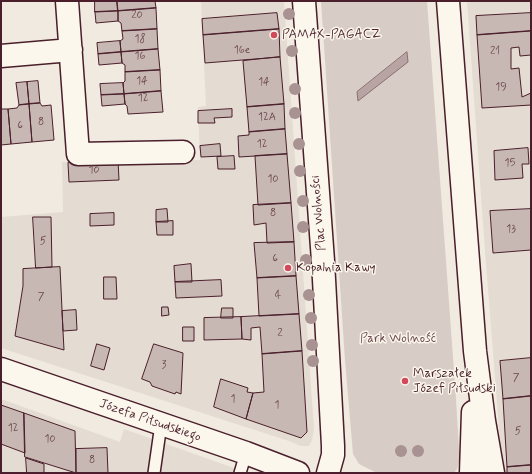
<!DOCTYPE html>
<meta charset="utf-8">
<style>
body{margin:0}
#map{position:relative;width:532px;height:474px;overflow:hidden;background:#f0eae0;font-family:Mynerve,sans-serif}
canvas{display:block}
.frame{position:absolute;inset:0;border:2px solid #4a1f2b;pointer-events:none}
</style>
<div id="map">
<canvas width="532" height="474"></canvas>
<div class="frame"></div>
</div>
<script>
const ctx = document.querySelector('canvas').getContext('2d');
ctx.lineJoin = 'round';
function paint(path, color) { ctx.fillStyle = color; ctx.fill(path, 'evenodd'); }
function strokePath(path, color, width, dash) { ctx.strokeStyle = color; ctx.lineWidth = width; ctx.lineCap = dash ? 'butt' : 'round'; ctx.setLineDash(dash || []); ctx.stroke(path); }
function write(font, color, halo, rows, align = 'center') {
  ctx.font = font + ' Mynerve,sans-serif'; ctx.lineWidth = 3; ctx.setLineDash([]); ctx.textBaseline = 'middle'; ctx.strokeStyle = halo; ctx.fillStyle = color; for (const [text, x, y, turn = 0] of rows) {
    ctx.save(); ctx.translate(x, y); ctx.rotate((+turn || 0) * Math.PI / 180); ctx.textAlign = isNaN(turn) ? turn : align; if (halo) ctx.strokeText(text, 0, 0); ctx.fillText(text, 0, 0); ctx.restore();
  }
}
paint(new Path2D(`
 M201 1H284L314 429 312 440 309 446H301L289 441 1 348V217L63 212 62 162 200 160 198 107 206 106Z
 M467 1H531V473H504L502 466 485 251Z
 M1 399 120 442 124 429 248 473H1Z`), '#e4dbd2');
paint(new Path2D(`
 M321 1H427L456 399 459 450H462L457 469 454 473H377L359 464 353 454 345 360Z`), '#d8ccc6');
const water = new Path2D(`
 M407 52 408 62 358 101 357 92Z`);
paint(water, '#b8a4a2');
strokePath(water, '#8c6f72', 1);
const building = new Path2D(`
 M95 1H117L118 11 95 12Z
 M117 1H155L156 8 118 11Z
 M156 8 157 29 122 31 121 23 118 21V11Z
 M118 11V21L96 23 95 12Z
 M277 13 279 29 203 35 202 19Z
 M531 13V31L477 35 476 16Z
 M157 29 158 49 121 52 120 41 123 39 122 31Z
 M279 29 280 57 205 63 203 35Z
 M531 31V55L520 56 519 47 511 48V69L519 68 522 97 531 93V105L482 108 477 35Z
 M120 41 121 52 98 54 97 43Z
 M158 49 160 70 125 72V65L122 63 121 52Z
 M121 52 122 63 99 65 98 54Z
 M280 57 284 104 247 107 243 61Z
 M160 70 161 91 124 94 123 83 125 81V72Z
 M38 81 40 103 29 104 27 82Z
 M27 82 29 104 19 105 16 83Z
 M123 83 124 94 101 95 100 84Z
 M161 91 163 112 128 114 127 106 125 104 124 94Z
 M124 94 125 104 102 106 101 95Z
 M40 103 42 106 51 105 54 140 32 142 29 104Z
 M29 104 32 142 11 144 8 109 17 108 19 105Z
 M284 104 285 129 249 132 247 107Z
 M1 109H8L11 144 1 145Z
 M232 109V117L214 118 215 123H198V111Z
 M285 129 287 154 239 157 238 136 249 135V132Z
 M220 144 221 156 201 157 200 146Z
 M528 148 529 164H522L523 178 495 180 494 151Z
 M287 154 291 203 258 205 255 156Z
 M234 156 235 169H218L217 157Z
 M118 160 119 180 69 182 68 163Z
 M291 203 294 242 267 243 266 223 254 225 253 205Z
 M167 209 168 222H156V210Z
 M531 209V250L493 253 490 211Z
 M114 213V225L90 226V214Z
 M33 217H51L52 267 36 268Z
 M173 221V235H157L156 222Z
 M294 242 296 276 257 278 254 243Z
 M191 264 192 282H175L174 266Z
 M60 267 63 331 64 350 15 336 23 286V269Z
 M296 276 299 314 259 316 257 278Z
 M104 277H116L117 299H104Z
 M221 280 222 296 176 298 175 282Z
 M162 307H168L169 315 162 316Z
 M222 308H233V318H221Z
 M76 310 77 330 63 331 62 311Z
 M299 314 302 351 262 354 260 327 251 328V340L242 339 241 317Z
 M241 317 242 339 204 340V318Z
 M183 327H194V341H183Z
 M97 344 110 348 104 370 91 366Z
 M154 344 183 353 181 394 176 392 175 394 152 386 150 382 142 379Z
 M302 351 307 432 301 438 246 419 253 393 264 392 262 354Z
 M531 358V396L503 399 500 361Z
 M221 379 248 388 247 392 253 393 246 419 214 407Z
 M531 396V465L507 467 503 399Z
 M1 405 24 413 25 453 1 444Z
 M24 413 75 431 76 473 25 457Z
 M107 448 108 473H76V449Z
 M26 458 44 464V473H27Z
 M531 465V473H507V467Z`);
paint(building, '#c8b8b3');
strokePath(building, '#4a1f2b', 1);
const service = new Path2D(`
 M154 473 161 424
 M240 473 246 453`);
const minor = new Path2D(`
 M67 1 78 154 183 152
 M304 1 323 261 333 446V455L328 473
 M1 56 71 50`);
const tertiary = new Path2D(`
 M448 1 475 351 484 421 493 473
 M1 369 246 453 298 473
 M471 473 473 412`);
strokePath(service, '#4a1f2b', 14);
strokePath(minor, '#4a1f2b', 25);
strokePath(tertiary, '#4a1f2b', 25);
strokePath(service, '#fbf7ec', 11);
strokePath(minor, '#fbf7ec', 22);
strokePath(tertiary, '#fbf7ec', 22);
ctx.fillStyle = '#a89292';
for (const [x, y] of [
 [289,14],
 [292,51],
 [295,89],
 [295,113],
 [299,144],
 [300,171],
 [303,201],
 [303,227],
 [306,260],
 [309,295],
 [311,318],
 [312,345],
 [313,361],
 [401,451],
 [418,451]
]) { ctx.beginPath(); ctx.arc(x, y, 6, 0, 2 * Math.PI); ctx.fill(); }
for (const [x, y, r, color] of [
 [274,35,4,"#d1495b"],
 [288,268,4,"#d1495b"],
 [405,381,4,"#d1495b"]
]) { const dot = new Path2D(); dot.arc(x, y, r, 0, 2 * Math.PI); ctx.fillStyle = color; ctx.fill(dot); strokePath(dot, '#fbf7ec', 1.5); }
write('11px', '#6a454d', null, [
 ["20",137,16],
 ["18",140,40],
 ["16e",242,51],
 ["21",495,52],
 ["16",140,57],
 ["14",142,82],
 ["14",264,83],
 ["19",501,88],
 ["12",143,99],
 ["12A",267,118],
 ["8",41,123],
 ["6",20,126],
 ["12",262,145],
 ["15",510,164],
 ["10",94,171],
 ["10",273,180],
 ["8",273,214],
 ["13",511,230],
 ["5",43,242],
 ["6",275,259],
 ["4",278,296],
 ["7",41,298],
 ["2",280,334],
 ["3",164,366],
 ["7",516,379],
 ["1",233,400],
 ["1",277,406],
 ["12",13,429],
 ["5",518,432],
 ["10",50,440],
 ["8",92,461]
]);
write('13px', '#4a1f2b', '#fbf7ec', [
 ["PAMAX-PAGACZ",282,35],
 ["Kopalnia Kawy",296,268],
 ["Marszałek",413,374],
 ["Józef Piłsudski",413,389]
], 'left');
write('13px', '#4a1f2b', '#fbf7ec', [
 ["Plac Wolności",319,213,-95],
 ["Józefa Piłsudskiego",150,421,19]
]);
write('13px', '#6e4a52', '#fbf7ec', [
 ["Park Wolność",398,339]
]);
</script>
